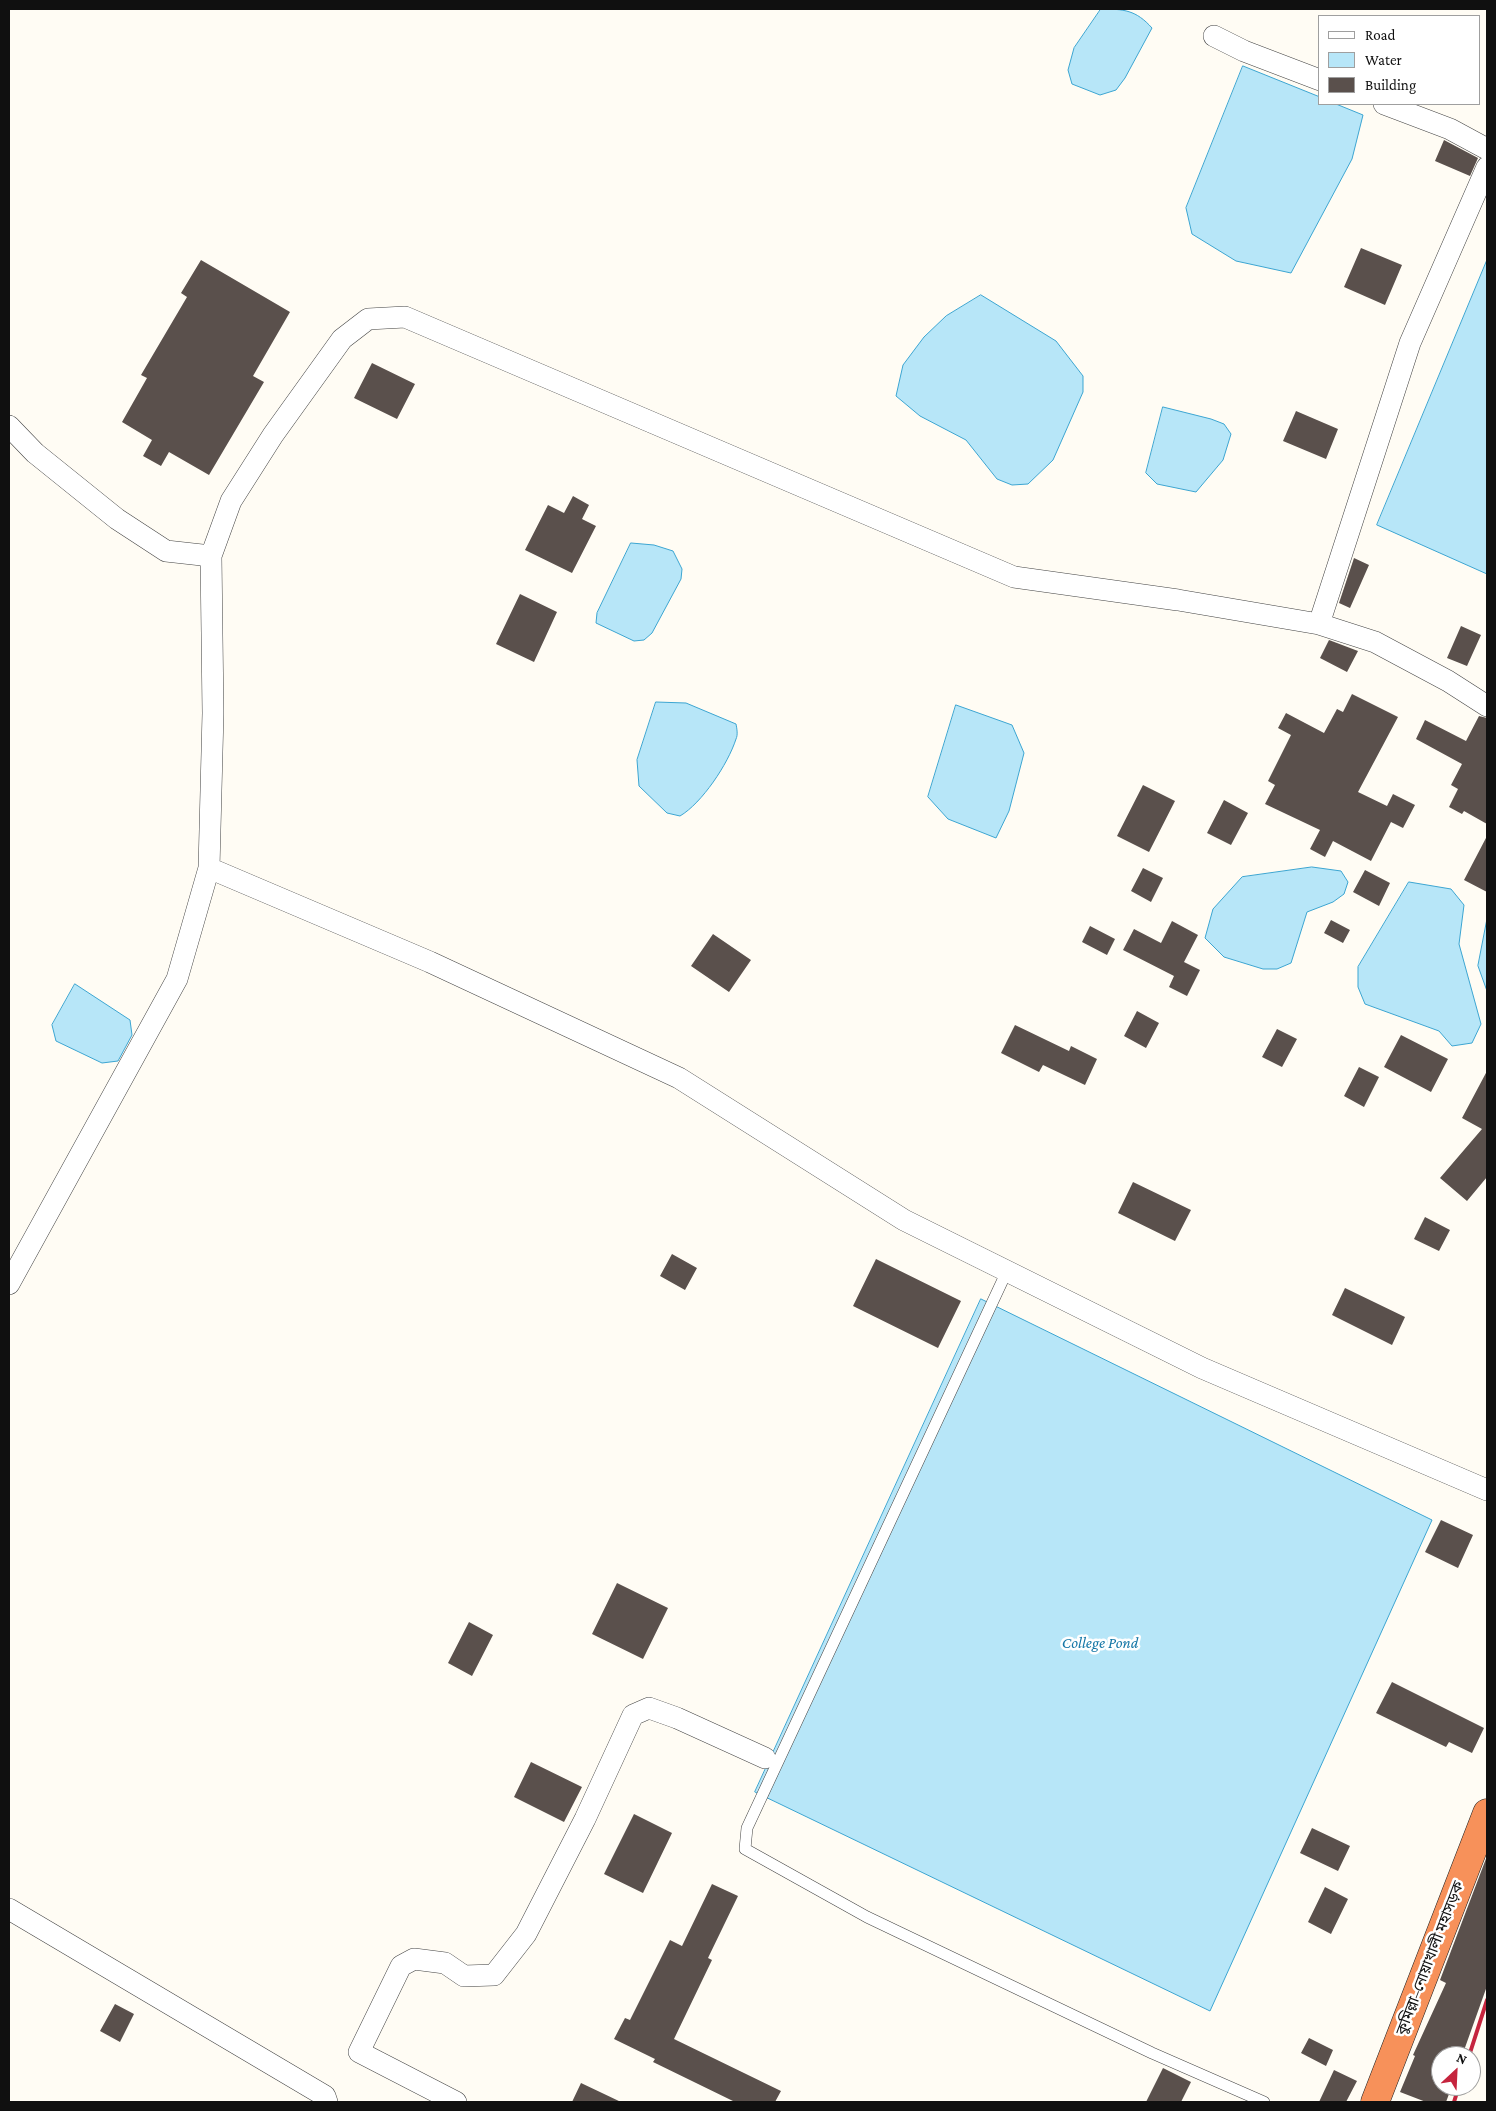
<!DOCTYPE html>
<meta charset="utf-8">
<style>
body{margin:0}
#map{position:relative;width:1496px;height:2111px;overflow:hidden;background:#fffcf4;font-family:"Crimson Pro",serif}
canvas{display:block}
.frame{position:absolute;inset:0;border:10px solid #101010;pointer-events:none}
.legend{position:absolute;left:1318px;top:15px;width:162px;height:90px;box-sizing:border-box;background:#fff;border:1px solid #9f9f9f;margin:0;padding:6px 9px;list-style:none;font-size:15px;color:#101010}
.legend li{display:flex;align-items:center;gap:10px;height:25px}
.legend b{width:25px;border:1px solid #9f9f9f}
.north{position:absolute;left:1431px;top:2046px;width:50px;height:50px;box-sizing:border-box;background:#fff;border:1px solid #9f9f9f;border-radius:50%;rotate:25deg;font-size:14px;font-weight:700;line-height:20px;text-align:center;color:#101010}
.north::after{content:'';display:block;margin:auto;width:18px;height:22px;background:#c5243d;clip-path:polygon(50% 0,100% 100%,50% 72%,0 100%)}
</style>
<div id="map">
<canvas width="1496" height="2111"></canvas>
<div class="frame"></div>
<ul class="legend">
<li><b style="height:6px;background:#fff"></b>Road</li>
<li><b style="height:14px;background:#b7e6f8"></b>Water</li>
<li><b style="height:14px;background:#5a504c"></b>Building</li>
</ul>
<div class="north">N</div>
</div>
<script>
const ctx = document.querySelector('canvas').getContext('2d');
ctx.lineJoin = 'round';
function paint(path, color) { ctx.fillStyle = color; ctx.fill(path, 'evenodd'); }
function strokePath(path, color, width, dash) { ctx.strokeStyle = color; ctx.lineWidth = width; ctx.lineCap = dash ? 'butt' : 'round'; ctx.setLineDash(dash || []); ctx.stroke(path); }
function write(font, color, halo, rows, align = 'center') {
  ctx.font = font + ' "Crimson Pro","Noto Sans Bengali",serif'; ctx.lineWidth = 5; ctx.setLineDash([]); ctx.textBaseline = 'middle'; ctx.strokeStyle = halo; ctx.fillStyle = color; for (const [text, x, y, turn = 0] of rows) {
    ctx.save(); ctx.translate(x, y); ctx.rotate((+turn || 0) * Math.PI / 180); ctx.textAlign = isNaN(turn) ? turn : align; if (halo) ctx.strokeText(text, 0, 0); ctx.fillText(text, 0, 0); ctx.restore();
  }
}
const water = new Path2D(`
 M1101 9C1124 9 1136 10 1152 28L1125 78 1116 90 1100 95 1072 84 1068 70 1074 48Z
 M1243 66 1320 97V104H1336L1363 115 1352 159 1291 273 1236 261 1192 234 1186 208Z
 M1487 260V574L1377 525Z
 M981 295 1056 341 1083 376V392L1053 460 1028 484 1012 485 997 479 966 440 920 416 896 396 903 365 924 337 946 316Z
 M1163 407 1211 419 1224 424 1231 434 1223 460 1196 492 1157 484 1146 473Z
 M631 543 654 545 673 551 682 569 681 579 652 633 644 640 634 641 596 623 597 613Z
 M656 702 686 703 736 724C737 729 738 735 736 739 728 764 702 803 680 816L667 813 639 786 637 760Z
 M956 705 1012 725 1024 753 1009 811 996 838 948 819 928 797Z
 M1312 867 1341 871 1348 882 1344 894 1333 902 1307 912 1291 963 1277 969H1263L1224 957 1205 938 1213 909 1242 877Z
 M1409 882 1451 889 1464 905 1459 944 1481 1024 1472 1043 1452 1046 1439 1031 1365 1004 1358 987V967Z
 M1487 919V991L1478 966Z
 M75 984 130 1020 132 1035 118 1061 102 1063 56 1041 52 1025Z
 M981 1299 1432 1520 1210 2011 755 1792Z`);
paint(water, '#b7e6f8');
strokePath(water, '#3ca5d1', 1);
paint(new Path2D(`
 M1444 140 1478 158 1470 176 1435 161Z
 M1361 248 1402 265 1385 305 1344 287Z
 M201 260 290 312 253 376 264 382 209 475 169 452 161 466 143 456 152 440 122 422 147 378 141 375 187 297 181 293Z
 M372 363 415 384 397 419 354 398Z
 M1296 411 1338 429 1326 459 1283 441Z
 M573 496 589 505 582 519 596 526 572 573 525 550 548 505 564 513Z
 M1354 558 1369 565 1350 608 1339 603Z
 M520 594 557 612 534 662 496 644Z
 M1461 626 1481 635 1467 666 1447 658Z
 M1329 640 1358 651 1347 672 1320 658Z
 M1352 694 1398 717 1358 792 1387 806 1393 794 1415 805 1403 828 1391 822 1371 861 1333 841 1325 857 1310 849 1320 830 1265 804 1275 785 1268 781 1291 735 1278 728 1286 713 1324 733 1337 709 1343 712Z
 M1479 716 1487 718V824L1464 811 1462 814 1449 807 1458 789 1451 785 1462 764 1416 739 1425 720 1466 741Z
 M1143 785 1175 801 1149 852 1117 836Z
 M1224 800 1248 813 1231 845 1207 833Z
 M1487 836V892L1464 880Z
 M1143 868 1163 878 1151 902 1131 891Z
 M1365 870 1390 883 1379 906 1353 892Z
 M1331 920 1350 930 1343 943 1324 933Z
 M1172 921 1198 935 1184 962 1200 970 1187 996 1169 987 1174 976 1123 950 1134 929 1161 943Z
 M1090 926 1115 939 1107 955 1082 942Z
 M713 934 751 960 729 992 691 966Z
 M1137 1011 1159 1023 1146 1048 1124 1036Z
 M1015 1025 1069 1051 1071 1046 1097 1059 1085 1085 1043 1065 1039 1072 1001 1053Z
 M1277 1029 1297 1039 1282 1067 1262 1057Z
 M1401 1035 1448 1059 1431 1092 1384 1067Z
 M1359 1067 1379 1077 1364 1107 1344 1096Z
 M1487 1071V1177L1467 1201 1440 1178 1482 1129 1462 1118Z
 M1133 1182 1191 1210 1175 1241 1118 1213Z
 M1425 1217 1450 1230 1439 1251 1414 1239Z
 M672 1254 697 1268 685 1290 660 1276Z
 M876 1259 961 1301 938 1348 853 1306Z
 M1345 1288 1405 1317 1392 1345 1332 1315Z
 M1441 1520 1473 1535 1458 1568 1425 1552Z
 M617 1583 668 1608 643 1659 592 1634Z
 M469 1622 493 1635 472 1676 448 1663Z
 M1392 1682 1484 1728 1472 1753 1449 1742 1446 1747 1376 1713Z
 M531 1762 582 1787 564 1822 514 1797Z
 M634 1814 672 1833 643 1893 604 1874Z
 M1312 1828 1350 1846 1338 1871 1300 1853Z
 M1487 1856V1986L1462 2056H1441V2086H1452L1446 2102H1426L1400 2092 1415 2056 1413 2055 1446 1983 1440 1980Z
 M712 1884 738 1896 708 1958 712 1960 674 2039 781 2091 775 2102H735L653 2062 655 2059 614 2039 625 2018 630 2020 670 1940 682 1946Z
 M1325 1887 1348 1899 1331 1934 1308 1922Z
 M115 2004 134 2014 120 2042 100 2031Z
 M1309 2038 1333 2050 1326 2066 1301 2053Z
 M1163 2068 1191 2082 1181 2102H1146Z
 M1334 2070 1357 2081 1346 2102H1319Z
 M581 2083 621 2102H572Z`), '#5a504c');
const lane = new Path2D(`
 M1007 1271 747 1828 745 1849 867 1917 1152 2053 1264 2102`);
const street = new Path2D(`
 M1214 36 1244 51 1320 80
 M1384 104 1450 129 1487 149
 M9 426 35 453 117 519 166 551 211 556
 M1319 624 1410 343 1487 167
 M209 868 430 962 679 1078 904 1220 1202 1368 1487 1490
 M9 1284 177 979 209 868 213 713 211 556 231 501 273 435 342 339 368 319 405 317 1014 577 1178 600 1319 624 1375 642 1448 681 1487 706
 M9 1909 325 2096 327 2102
 M456 2102 359 2052 401 1966 414 1959 445 1963 464 1976 494 1975 526 1934 585 1819 633 1715 649 1708 677 1718 765 1758`);
const highway = new Path2D(`
 M1375 2102 1487 1813`);
strokePath(lane, '#434343', 12);
strokePath(street, '#434343', 22);
strokePath(highway, '#212121', 29);
strokePath(lane, '#fff', 11);
strokePath(street, '#fff', 21);
strokePath(highway, '#f7915a', 28);
strokePath(new Path2D(`
 M1469 2056 1487 2000
 M1454 2102 1459 2086`), '#c5243d', 4);
write('15px', '#101010', '#fff', [
 ["কুমিল্লা–নোয়াখালী মহাসড়ক",1430,1958,-69]
]);
write('italic 16px', '#1577a7', '#fff', [
 ["College Pond",1100,1643]
]);
</script>
